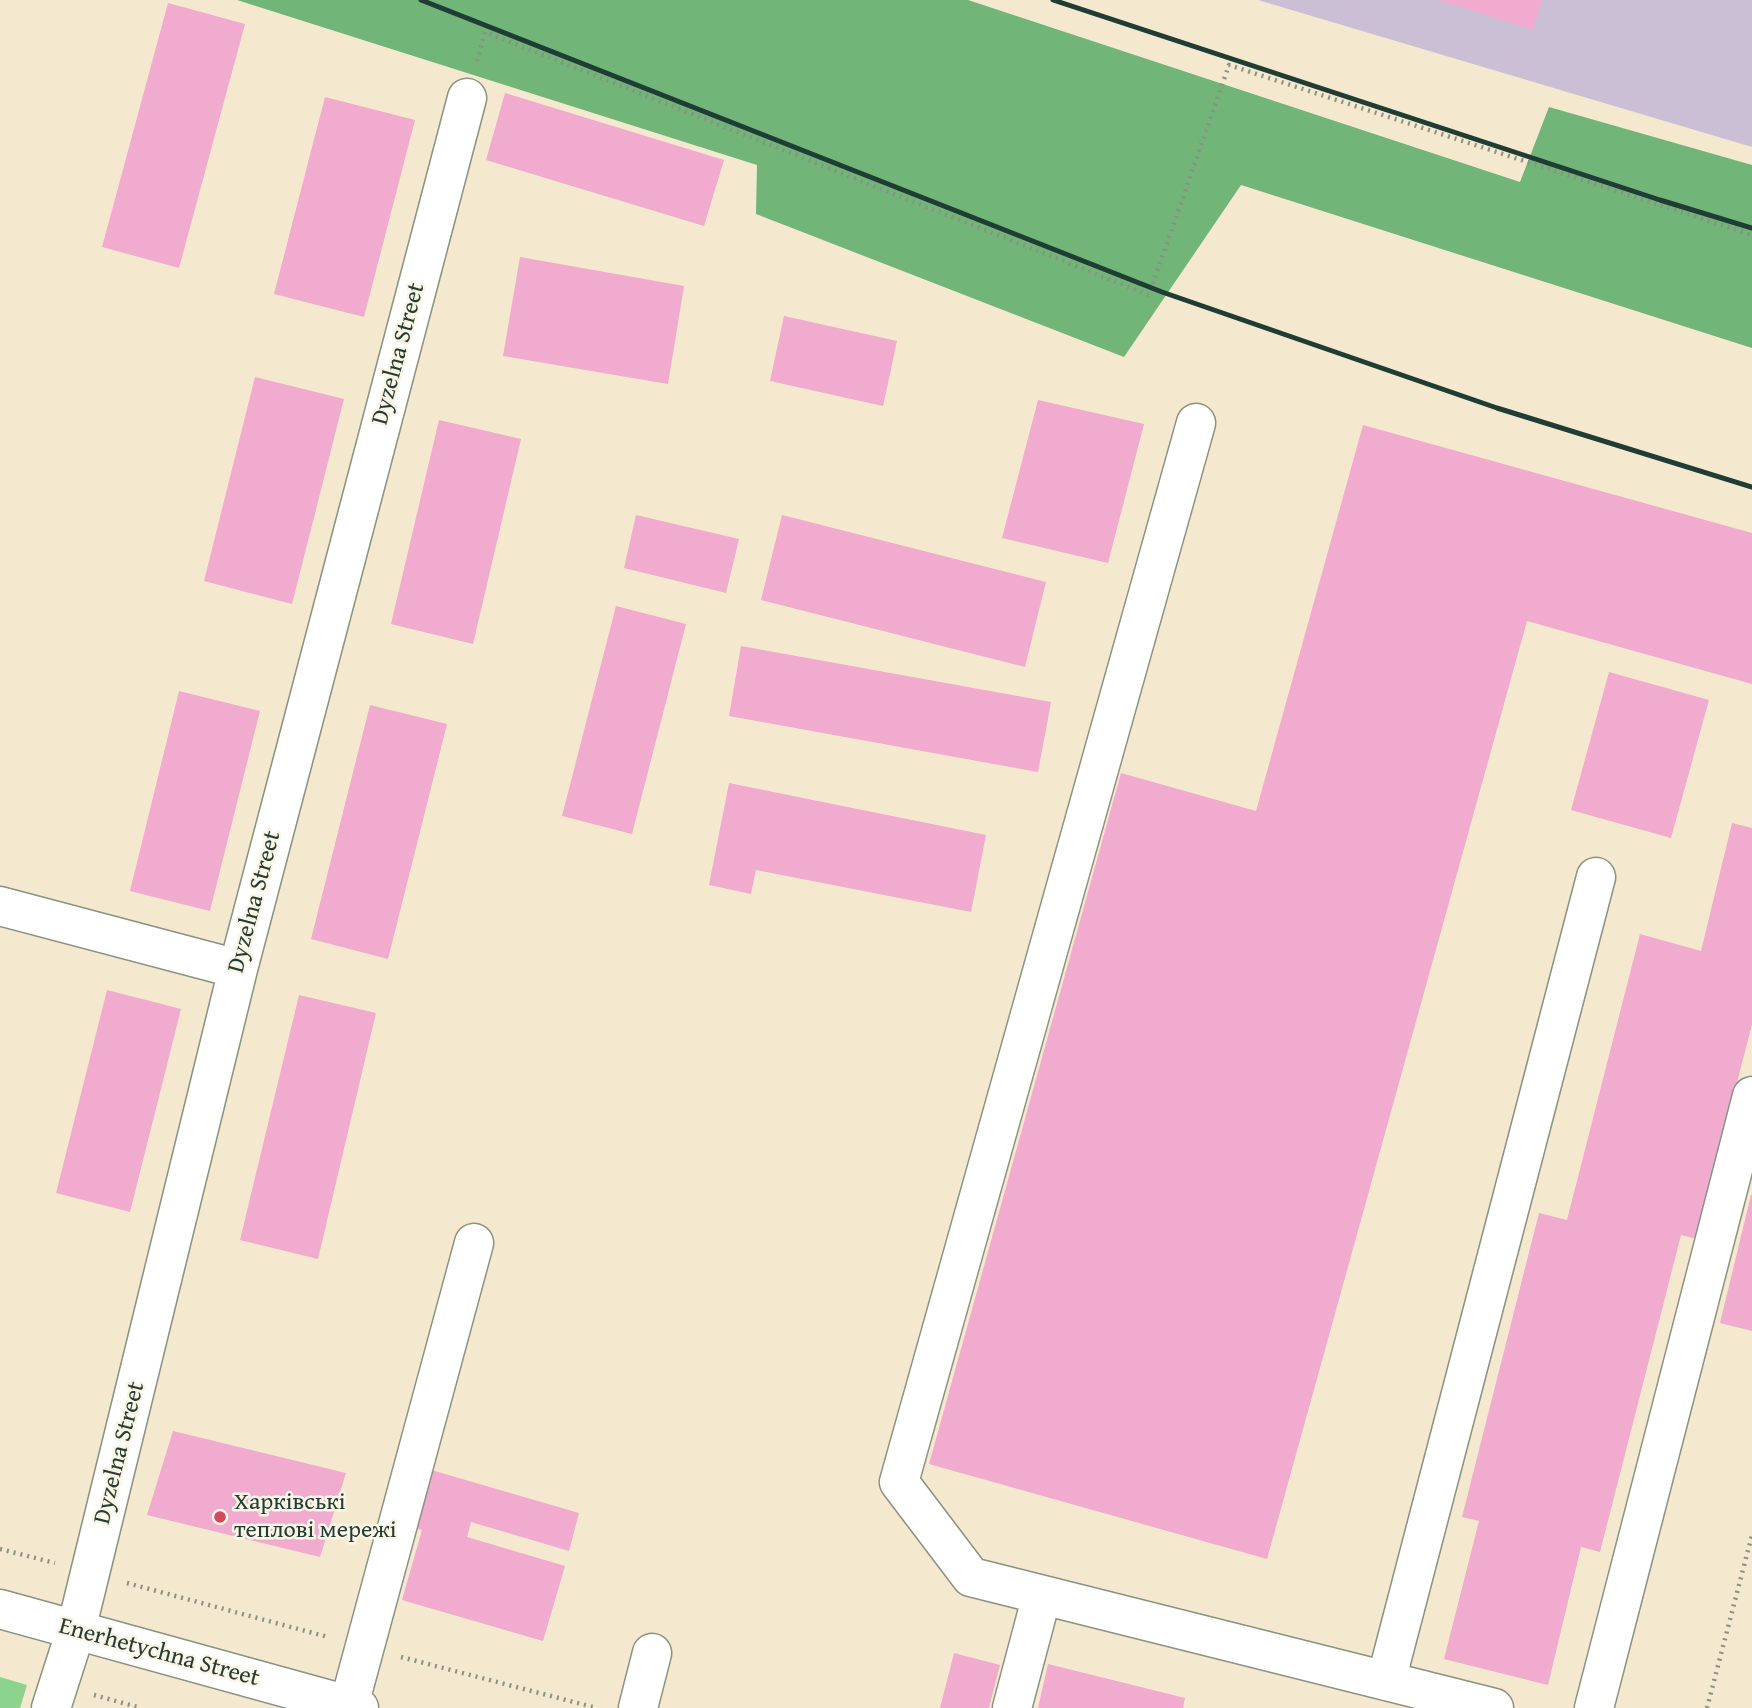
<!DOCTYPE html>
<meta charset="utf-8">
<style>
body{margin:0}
canvas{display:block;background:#f4e8ce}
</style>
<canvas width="1752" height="1708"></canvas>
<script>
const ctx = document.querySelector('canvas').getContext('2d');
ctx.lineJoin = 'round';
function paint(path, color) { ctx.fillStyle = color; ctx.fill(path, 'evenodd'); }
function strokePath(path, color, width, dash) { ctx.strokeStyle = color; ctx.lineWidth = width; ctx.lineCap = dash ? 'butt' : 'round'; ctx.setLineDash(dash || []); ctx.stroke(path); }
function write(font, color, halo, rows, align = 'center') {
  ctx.font = font + ' "Gentium Book Plus",serif'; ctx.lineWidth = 5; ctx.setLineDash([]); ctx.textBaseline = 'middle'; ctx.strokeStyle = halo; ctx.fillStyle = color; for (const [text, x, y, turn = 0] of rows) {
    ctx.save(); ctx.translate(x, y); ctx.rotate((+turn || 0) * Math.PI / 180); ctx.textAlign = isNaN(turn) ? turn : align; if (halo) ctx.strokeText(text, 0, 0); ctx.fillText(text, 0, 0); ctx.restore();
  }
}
paint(new Path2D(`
 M1258 0H1752V147Z`), '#cbbfd5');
paint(new Path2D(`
 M0 1677 27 1685 20 1708H0Z`), '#8cd38e');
paint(new Path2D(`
 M237 0H968L1520 182 1549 107 1752 165V348L1241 185 1124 357 756 214 757 165Z`), '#71b579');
paint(new Path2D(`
 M1438 0H1542L1533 30Z
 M168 3 245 24 179 268 102 247Z
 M505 93 724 160 704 226 486 160Z
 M325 97 415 120 364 317 274 294Z
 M520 257 684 286 668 384 503 356Z
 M784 316 897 341 883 406 770 381Z
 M255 377 344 399 292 604 204 581Z
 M1038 400 1144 424 1108 563 1002 538Z
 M439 420 521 439 473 644 391 624Z
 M1363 425 1752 533V684L1527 621 1267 1559 929 1464 1121 773 1256 811Z
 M636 515 739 539 726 593 624 568Z
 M782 515 1046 582 1025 667 761 600Z
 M616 606 686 624 632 834 562 816Z
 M741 646 1051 702 1038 772 729 716Z
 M1609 672 1709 700 1671 838 1571 810Z
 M179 691 260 711 210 911 130 891Z
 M370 705 447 724 388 959 311 939Z
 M729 783 986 835 971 912 756 870 751 894 709 885Z
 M1732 823 1752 828V1024L1697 1239 1681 1235 1600 1552 1581 1547 1548 1685 1444 1659 1479 1521 1462 1517 1539 1213 1567 1220 1640 934 1701 951Z
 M107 990 181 1009 130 1212 56 1193Z
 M299 995 376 1013 318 1259 240 1240Z
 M1751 1195H1752V1331L1720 1323Z
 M173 1431 346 1473 320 1557 147 1515Z
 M421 1467 579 1513 569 1551 471 1522 467 1537 565 1566 543 1641 402 1600 422 1530 405 1525Z
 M954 1653 1000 1665 989 1708H940Z
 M1048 1664 1185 1698 1183 1708H1038Z`), '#f1abce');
const minor = new Path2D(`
 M1196 423 899 1482 971 1577 1494 1708
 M0 906 238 969
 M0 1609 359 1708
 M1386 1681 1596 877
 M349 1705 474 1243
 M51 1708 76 1630 238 969 467 98
 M638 1708 652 1653
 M1012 1708 1042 1595
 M1594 1708 1752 1096`);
strokePath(minor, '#8a9281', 41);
strokePath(new Path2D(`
 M477 61 485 32 1149 295 1229 65 1752 235
 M0 1549 55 1563
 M127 1583 328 1637
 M401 1657 597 1708
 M94 1695 141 1708
 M1707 1708 1752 1535`), '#8a9281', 4.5, [2, 5]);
strokePath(minor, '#fff', 38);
strokePath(new Path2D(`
 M421 0 1162 292 1497 408 1752 487
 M1053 0 1660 200 1752 228`), '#1f3d34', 5);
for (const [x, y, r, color] of [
 [220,1517,7,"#d1495b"]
]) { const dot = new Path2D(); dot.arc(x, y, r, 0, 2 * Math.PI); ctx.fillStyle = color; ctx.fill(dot); strokePath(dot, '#fcf5e5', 2.5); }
write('24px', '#1f3d34', '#fcf5e5', [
 ["Dyzelna Street",399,354,-75],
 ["Dyzelna Street",255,902,-75],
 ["Dyzelna Street",120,1453,-76],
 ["Enerhetychna Street",159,1653,15]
]);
write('24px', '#1f3d34', '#fcf5e5', [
 ["Харківські",234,1503],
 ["теплові мережі",234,1531]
], 'left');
</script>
